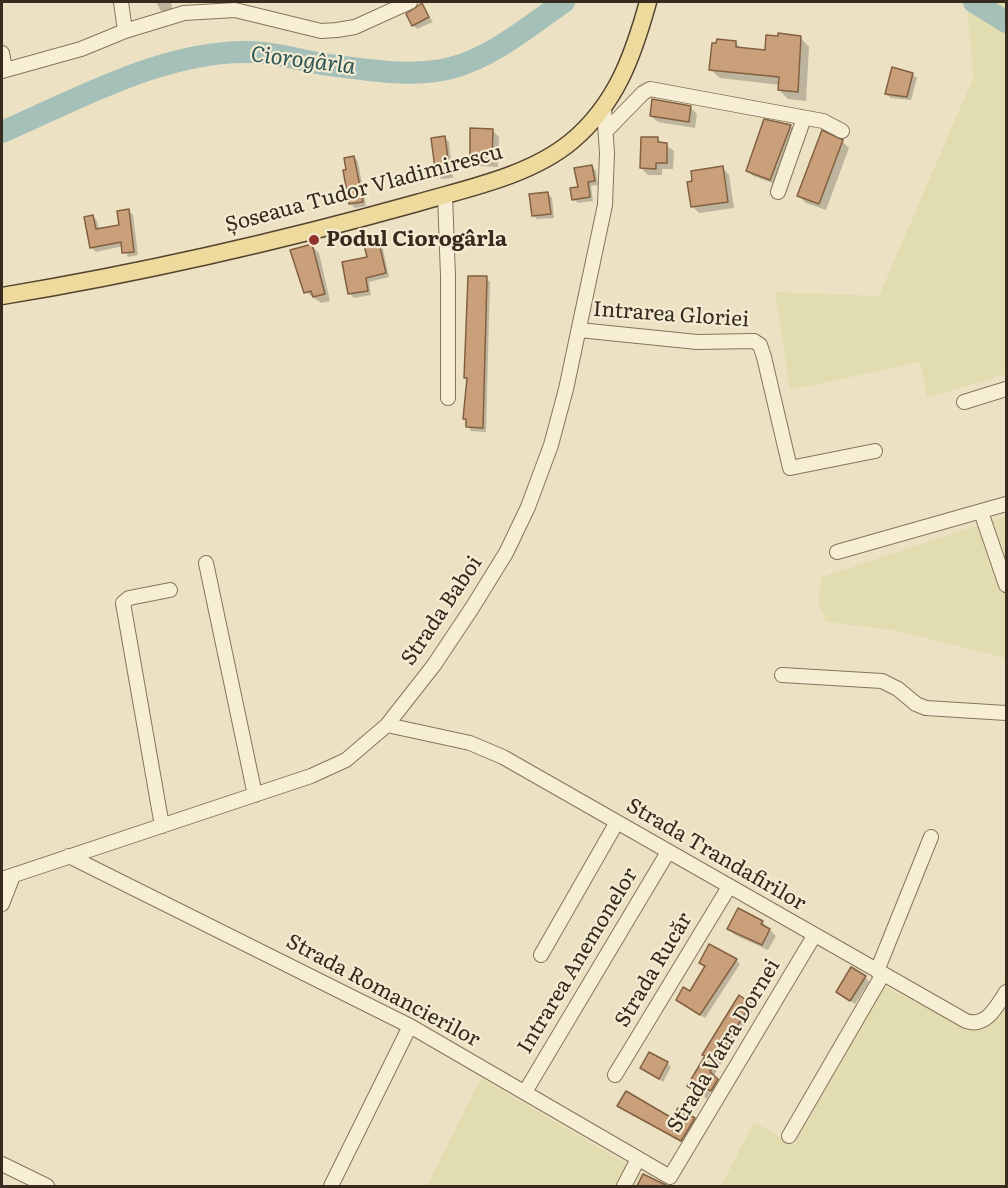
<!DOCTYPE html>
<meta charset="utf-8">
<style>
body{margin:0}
#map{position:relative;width:1008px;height:1188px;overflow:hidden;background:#ece2c3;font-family:Literata,serif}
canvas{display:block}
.frame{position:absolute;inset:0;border:3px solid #362b1e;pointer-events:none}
</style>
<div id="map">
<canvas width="1008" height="1188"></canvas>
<div class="frame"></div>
</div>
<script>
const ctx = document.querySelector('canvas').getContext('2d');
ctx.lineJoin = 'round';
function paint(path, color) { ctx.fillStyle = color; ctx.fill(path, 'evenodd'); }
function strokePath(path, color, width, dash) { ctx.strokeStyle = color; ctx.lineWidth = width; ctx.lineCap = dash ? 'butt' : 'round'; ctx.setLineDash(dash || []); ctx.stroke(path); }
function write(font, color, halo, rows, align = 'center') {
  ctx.font = font + ' Literata,serif'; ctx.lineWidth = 4.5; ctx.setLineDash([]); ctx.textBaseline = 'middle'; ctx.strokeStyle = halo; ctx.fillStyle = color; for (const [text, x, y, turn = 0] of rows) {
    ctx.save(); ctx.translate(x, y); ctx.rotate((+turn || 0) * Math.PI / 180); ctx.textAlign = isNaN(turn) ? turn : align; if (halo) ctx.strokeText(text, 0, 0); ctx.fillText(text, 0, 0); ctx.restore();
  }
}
paint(new Path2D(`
 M967 2H1006V374L927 398 920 362 790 390 775 292 879 296 973 78Z
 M1006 516V658L894 630 826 622 818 601 822 577Z
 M1006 979V1186H721L754 1122 794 1145 884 986 972 1031Z
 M481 1078 664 1186H427Z`), '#e1ddb0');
paint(new Path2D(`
 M156 2H171L173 12 162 13Z
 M422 5 433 22 417 29 413 25Z
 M800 37 809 47 806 101 788 99 779 90 780 85 720 78 710 69 736 43 742 49 766 51Z
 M912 74 917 78 911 100 891 98 886 94Z
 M690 107 697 114 695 128 658 122 651 116Z
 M765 121 791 127 796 132 775 184 753 176 748 171Z
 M492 130 499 137 498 167 478 166 471 160Z
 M445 138 449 142 453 178 442 179 437 175Z
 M657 139 674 151 673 169H662V175H648L641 168Z
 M842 141 849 148 826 210 806 203 799 196Z
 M354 157 358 162 366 206 355 208 351 204 348 171Z
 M592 167 596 171 598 185 591 186 593 201 578 203 574 199Z
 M723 168 729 175 734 208 699 213 692 206Z
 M548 194 552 198 554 218 537 219 533 215Z
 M129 211 133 215 138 255 128 257 123 246 96 252 92 248 93 216 97 221 99 230 121 227Z
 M376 235 381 240 389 277 369 282 371 295 354 298 350 294 369 259Z
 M312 246 319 253 330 301 321 303 306 292Z
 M486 278 490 282 486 432 471 431 465 419 468 380 465 377Z
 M762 922 776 936 768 950 735 935 728 929Z
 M736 960 740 964 705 1018 678 1000 691 993 706 967 701 962Z
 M865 977 869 982 855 1004 838 992Z
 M750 1004 754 1008 713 1077 721 1085 715 1094 711 1091 707 1099 689 1086Z
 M667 1063 671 1067 663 1082 642 1068Z
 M619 1106 673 1120 694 1119 699 1125 687 1146Z`), '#0003');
strokePath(new Path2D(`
 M974 2 1006 22
 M2 132C78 99 167 49 252 52 280 53 309 63 337 66 373 71 415 77 451 68 493 57 529 26 564 2`), '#a5bfb9', 22);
const building = new Path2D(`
 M422 3 429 17 412 26 406 14Z
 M778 33 801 36 798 92 778 90 779 77 709 70 712 43H716L717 39 736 41V47L765 50 766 35 778 36Z
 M892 67 913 73 907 97 885 94Z
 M652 99 691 106 689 122 650 116Z
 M764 119 791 125 770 180 746 171Z
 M470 128 493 129 492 161 470 160Z
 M822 130 843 140 819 204 797 196Z
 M445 136 450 174 436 176 431 138Z
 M641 137H658V142L667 143V163H656V169L640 168Z
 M354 156 363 202 349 204 343 170H346L344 158Z
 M592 165 595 181 588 182 590 197 572 200 570 188 578 187 574 168Z
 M723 166 728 202 691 207 687 182 692 181 691 171Z
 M548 192 551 214 532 216 529 194Z
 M129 209 134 252 122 253 121 242 90 248 84 217 93 215 96 229 119 225 117 211Z
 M377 234 386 273 366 278 368 291 348 294 342 262 367 257 362 237Z
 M312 244 325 294 313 297 311 291 304 293 290 250Z
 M468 276H487L483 428 466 427V419H463L467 378H464Z
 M738 908 763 921 761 924 770 929 762 945 727 929Z
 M709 944 737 959 700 1015 676 1000 683 987 690 991 705 966 699 963Z
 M851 967 866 976 850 1001 836 992Z
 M739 995 751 1003 710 1072 718 1079 711 1091 707 1089 703 1096 687 1086 705 1056 702 1055Z
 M649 1052 668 1062 659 1079 640 1068Z
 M626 1091 672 1118 678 1108 695 1118 681 1141 617 1106Z
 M643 1174 668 1186H637Z`);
paint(building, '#c9a07a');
strokePath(building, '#836041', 1.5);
const minor = new Path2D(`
 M121 2 125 31
 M2 53 5 69
 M2 71 81 49 125 31 184 13 235 10 321 31 337 30 355 27 410 2
 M606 131 643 93 650 89 823 121 842 131
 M778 192 804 118
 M445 195 448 276V398
 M579 330 697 342 754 341 760 345 764 357 790 468 875 451
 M964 402 1006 389
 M981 512 1006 585
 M837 552 1006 504
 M206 563 255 795
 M782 675 882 681 898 689 916 704 926 708 1006 713
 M387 725 470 743 503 757 966 1021C986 1028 997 1006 1006 992
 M162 826 123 603 129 598 170 590
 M69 856 410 1026 670 1177 814 936
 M2 879 311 776 346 760 387 725 434 665 472 608 506 553 528 507 551 445 566 389 605 205 607 153 604 109
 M2 904 13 876
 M541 955 617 822
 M877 971 931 837
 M615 1075 729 887
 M525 1092 668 852
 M789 1136 883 974
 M2 1164 47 1186
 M331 1186 410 1026
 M624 1186 638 1159`);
const major = new Path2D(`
 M2 296C141 273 281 241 417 203 468 188 530 176 572 141 616 104 633 56 648 2`);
strokePath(minor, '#85745a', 16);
strokePath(major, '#53422f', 19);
strokePath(minor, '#f7efd5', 14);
strokePath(major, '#eeda9c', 16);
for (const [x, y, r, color] of [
 [314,240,6,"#92332d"]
]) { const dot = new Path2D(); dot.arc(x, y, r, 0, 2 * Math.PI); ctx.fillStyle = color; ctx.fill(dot); strokePath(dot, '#f4ecd2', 2); }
write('21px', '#362b1e', '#f4ecd2', [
 ["Șoseaua Tudor Vladimirescu",364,189,-15],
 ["Intrarea Gloriei",671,315,4],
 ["Strada Baboi",442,611,-56],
 ["Strada Trandafirilor",716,855,30],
 ["Intrarea Anemonelor",578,961,-59],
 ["Strada Rucăr",654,970,-59],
 ["Strada Romancierilor",383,991,28],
 ["Strada Vatra Dornei",724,1046,-59]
]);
write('bold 21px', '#362b1e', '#f4ecd2', [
 ["Podul Ciorogârla",326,240]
], 'left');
write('italic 22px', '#2e5555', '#f4ecd2', [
 ["Ciorogârla",303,61,7]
]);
</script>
